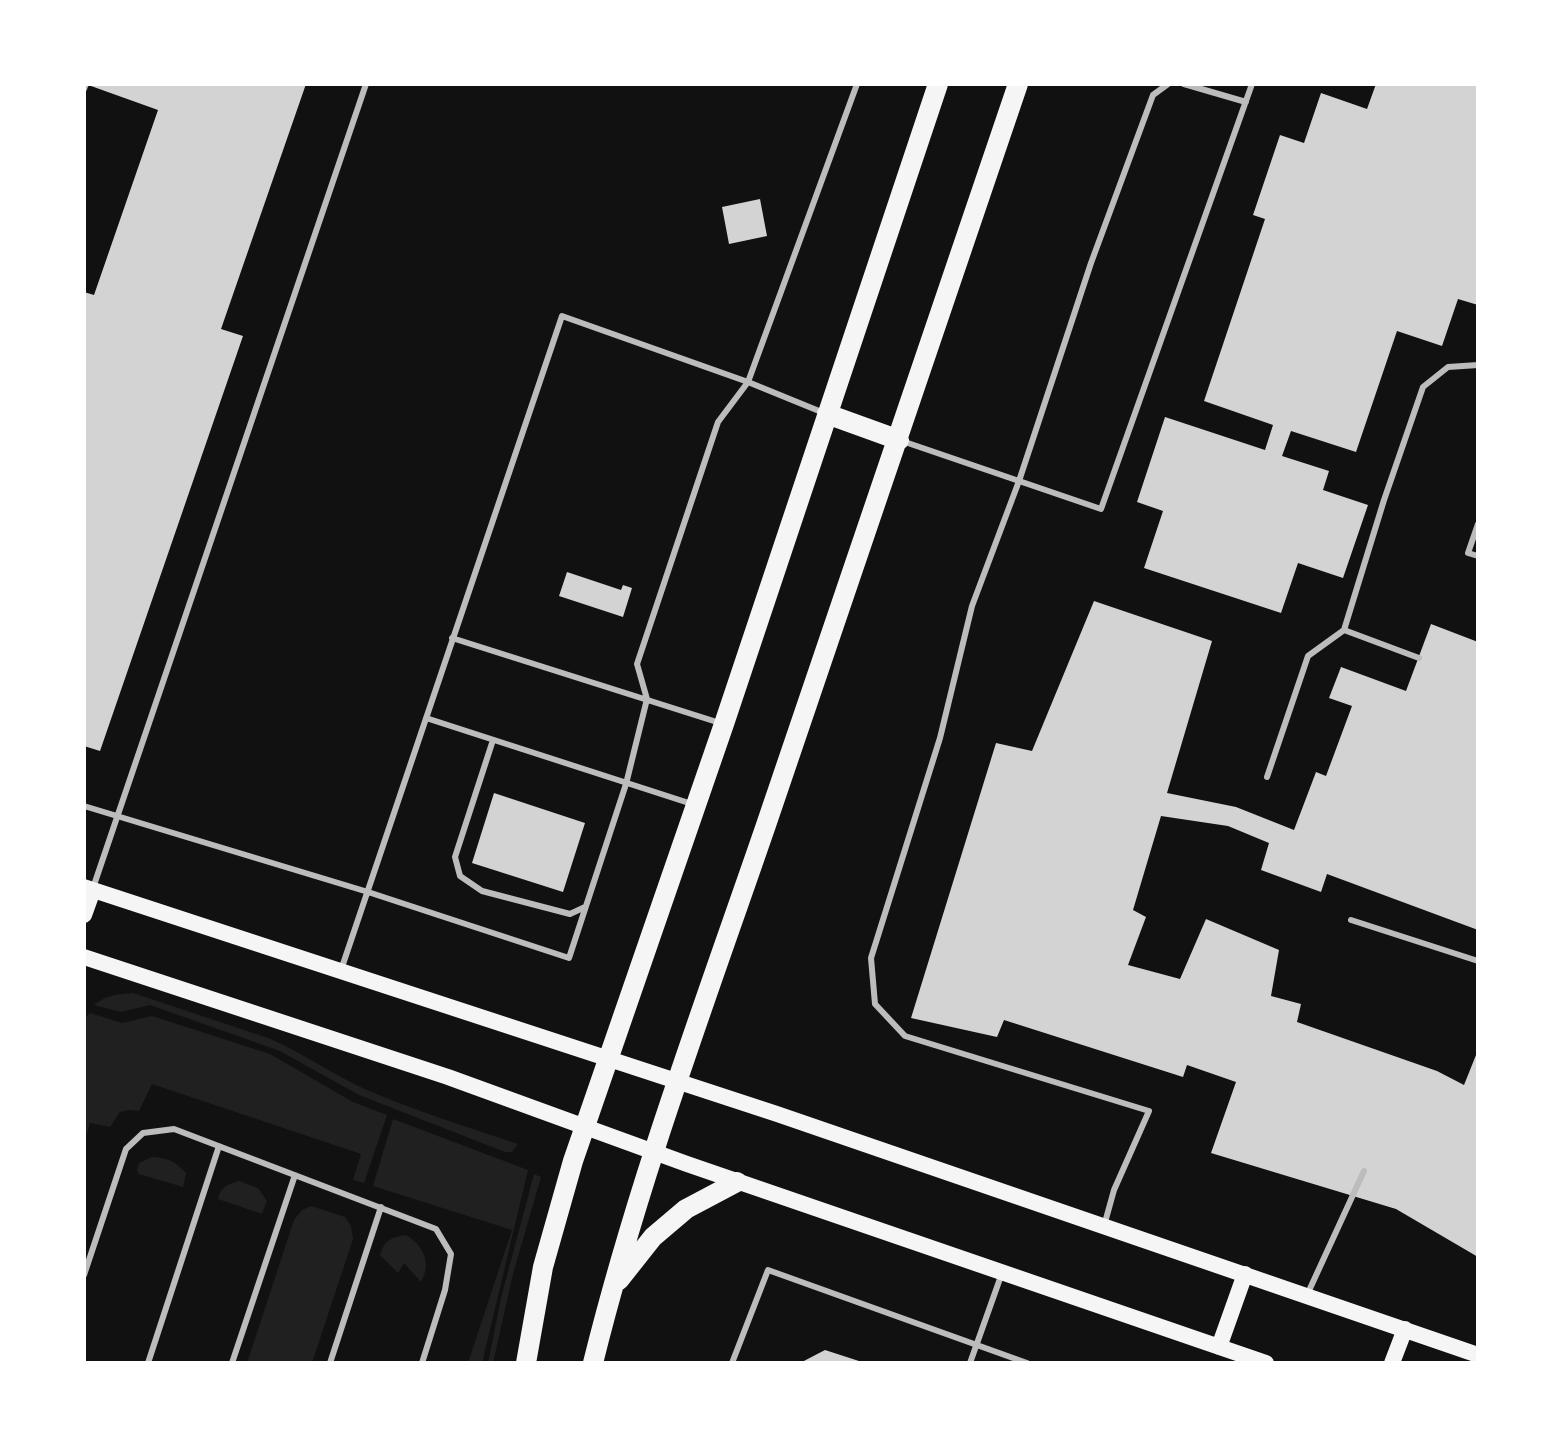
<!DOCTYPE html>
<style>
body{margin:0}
#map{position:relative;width:1562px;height:1447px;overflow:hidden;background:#111;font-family:"Fira Sans",sans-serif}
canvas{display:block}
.frame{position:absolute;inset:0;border:86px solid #fff;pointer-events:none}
</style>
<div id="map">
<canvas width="1562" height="1447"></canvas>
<div class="frame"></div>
</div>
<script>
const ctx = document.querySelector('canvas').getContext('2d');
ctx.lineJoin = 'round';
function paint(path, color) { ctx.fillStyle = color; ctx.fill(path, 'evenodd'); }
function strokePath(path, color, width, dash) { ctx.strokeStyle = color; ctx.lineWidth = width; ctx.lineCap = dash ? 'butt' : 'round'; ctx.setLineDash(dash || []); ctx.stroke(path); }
paint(new Path2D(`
 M133 993 268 1038C302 1052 333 1075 367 1090 416 1111 467 1127 518 1144L512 1152H505L359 1095 280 1051 150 1005 121 1012 94 1005C107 995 117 994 133 993Z
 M90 1013 122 1023 152 1016 270 1054 353 1102 387 1115 364 1183 353 1180 361 1154 152 1084 139 1111 129 1110 120 1112 110 1127 90 1123 84 1142V1018Z
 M393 1119 528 1170 482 1363H468L512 1230 373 1186Z
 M152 1157C168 1158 175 1161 186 1173L183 1187 139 1174 137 1171 139 1163Z
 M534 1174 541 1177 513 1274 493 1363H488L501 1298Z
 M239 1181 258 1188 267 1201 262 1214 218 1199C220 1187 228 1184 239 1181Z
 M311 1206 345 1217 351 1226 353 1239 312 1363H247L294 1220 302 1210Z
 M406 1235C423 1245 432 1263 421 1282L404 1263 398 1273 380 1255C384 1241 391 1237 406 1235Z`), '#202020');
paint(new Path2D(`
 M92 84H306L221 329 243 336 100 751 84 746V292L94 295 158 110 91 86Z
 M1376 84H1478V305L1458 299 1442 346 1397 331 1356 452 1291 431 1282 456 1329 471 1323 490 1368 505 1343 578 1298 563 1281 613 1144 568 1163 511 1137 502 1165 417 1265 450 1273 425 1204 401 1265 219 1253 215 1280 135 1304 143 1321 93 1367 109Z
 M760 199 767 236 729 244 722 207Z
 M567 572 621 590 623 585 632 588 623 617 559 596Z
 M1094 601 1212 641 1167 793 1236 807 1294 830 1316 772 1326 776 1352 706 1329 698 1341 667 1406 691 1431 624 1478 642V930L1327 874 1321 892 1261 870 1269 843 1228 826 1161 816 1133 910 1146 917 1128 965 1180 979 1206 919 1279 950 1271 996 1301 1004 1297 1022 1437 1071 1464 1085 1478 1050V1257L1396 1209 1211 1153 1236 1082 1187 1065 1183 1077 1004 1020 997 1037 911 1018 996 743 1032 751Z
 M494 793 585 823 563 892 472 863Z
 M825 1350 862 1362V1363H800Z`), '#d3d3d3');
strokePath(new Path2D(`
 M1184 84 1246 102
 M84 89 86 84
 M902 441 1101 509 1252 84
 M1478 524 1468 553 1478 556
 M1344 630 1419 658
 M452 638 720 723
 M426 718 692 804
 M493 740 455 857 460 876 482 891 570 914 585 907
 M1267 777 1308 656 1344 630 1384 500 1423 387 1448 367 1478 365
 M84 806 368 892 569 958 626 784 647 699 637 664 718 422 748 382 857 84
 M93 888 366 84
 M1351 920 1478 961
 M341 970 562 316 748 382 824 413
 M1104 1226 1114 1190 1149 1111 905 1036 875 1004 871 958 940 738 972 606 1019 481 1091 263 1153 95 1168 84
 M84 1275 126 1149 143 1133 174 1129 436 1229 451 1254 445 1290 422 1363
 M1307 1295 1364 1171
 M148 1363 219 1146
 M232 1363 295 1175
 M330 1363 381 1207
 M732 1363 768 1270 1027 1363
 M970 1363 1002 1273`), '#bcbcbc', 6);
strokePath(new Path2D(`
 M84 887 777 1114 1478 1355
 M84 915 93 890
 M84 957 448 1077 687 1164 1266 1363
 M1219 1347 1245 1274
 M1392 1363 1405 1329`), '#f5f5f5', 16);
strokePath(new Path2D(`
 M827 414 899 440
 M619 1280 653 1237 686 1209 737 1182
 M526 1363 543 1267 573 1161 724 724 938 84
 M593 1363C638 1181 704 1005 765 828 850 580 935 332 1018 84`), '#f5f5f5', 20);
</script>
